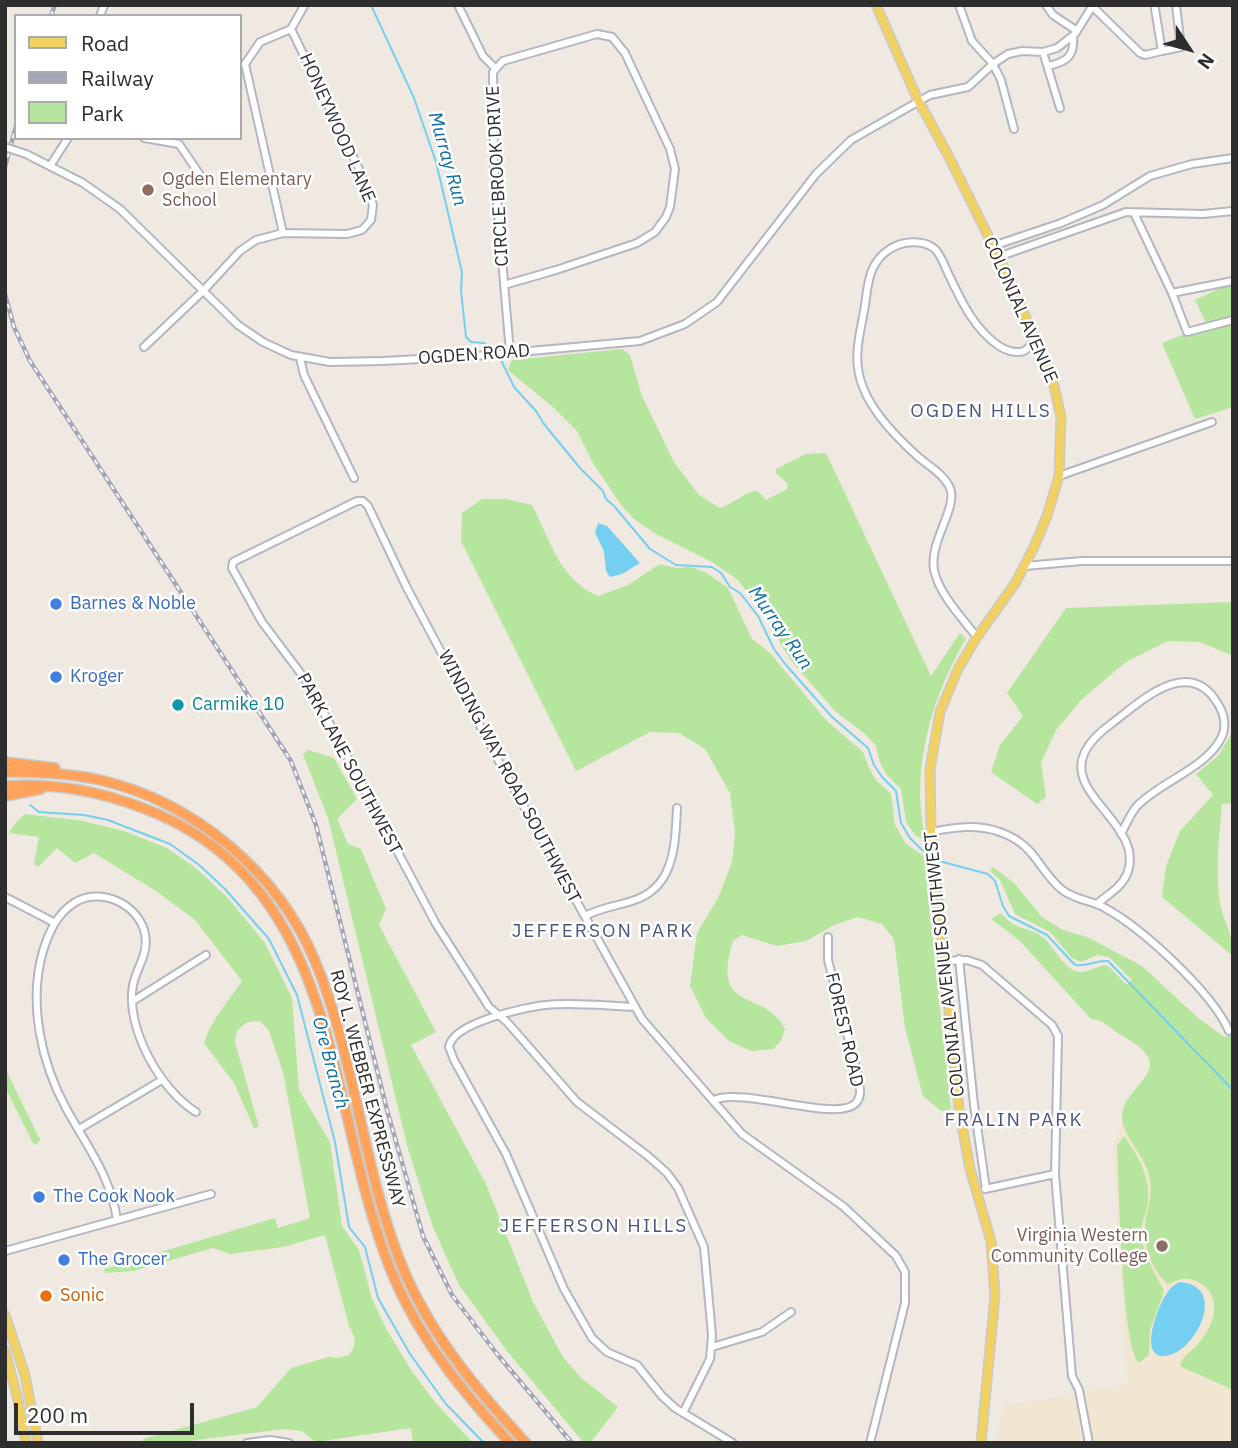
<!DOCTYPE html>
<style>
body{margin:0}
#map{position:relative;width:1238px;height:1448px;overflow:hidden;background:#efe9e1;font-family:"IBM Plex Sans",sans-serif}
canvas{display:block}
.frame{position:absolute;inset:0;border:7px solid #2e2e2e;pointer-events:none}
.legend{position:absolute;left:14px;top:14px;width:228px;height:126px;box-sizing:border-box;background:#fff;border:2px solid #ababab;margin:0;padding:9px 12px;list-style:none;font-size:21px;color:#2e2e2e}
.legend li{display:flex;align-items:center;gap:14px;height:35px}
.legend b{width:35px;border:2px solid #ababab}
.north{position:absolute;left:1154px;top:14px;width:70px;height:70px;-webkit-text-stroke:5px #fff;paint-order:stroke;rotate:126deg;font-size:19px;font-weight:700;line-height:28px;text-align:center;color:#2e2e2e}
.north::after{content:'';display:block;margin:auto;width:24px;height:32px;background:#2e2e2e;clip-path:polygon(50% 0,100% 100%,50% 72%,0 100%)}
.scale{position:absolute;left:14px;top:1403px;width:180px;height:32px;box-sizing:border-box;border:4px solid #2e2e2e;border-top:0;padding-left:9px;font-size:21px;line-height:24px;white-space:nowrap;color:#2e2e2e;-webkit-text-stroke:5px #fff;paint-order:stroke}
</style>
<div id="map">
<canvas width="1238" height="1448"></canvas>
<div class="frame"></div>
<ul class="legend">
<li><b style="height:9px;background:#f2d163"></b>Road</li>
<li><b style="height:9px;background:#a3a6b8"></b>Railway</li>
<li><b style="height:19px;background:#b6e59e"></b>Park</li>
</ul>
<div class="north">N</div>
<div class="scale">200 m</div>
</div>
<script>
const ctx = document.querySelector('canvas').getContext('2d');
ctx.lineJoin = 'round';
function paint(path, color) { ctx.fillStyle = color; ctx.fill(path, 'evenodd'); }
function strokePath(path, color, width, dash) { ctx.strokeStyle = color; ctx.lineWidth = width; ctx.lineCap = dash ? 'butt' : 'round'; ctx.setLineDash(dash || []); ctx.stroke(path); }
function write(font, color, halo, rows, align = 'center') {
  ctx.font = font + ' "IBM Plex Sans",sans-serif'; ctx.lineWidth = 5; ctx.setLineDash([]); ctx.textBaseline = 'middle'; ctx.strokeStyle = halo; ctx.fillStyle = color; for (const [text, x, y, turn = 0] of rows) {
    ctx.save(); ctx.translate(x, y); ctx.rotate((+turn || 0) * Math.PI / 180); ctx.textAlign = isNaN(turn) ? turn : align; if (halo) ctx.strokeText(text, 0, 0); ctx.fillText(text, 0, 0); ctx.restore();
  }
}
paint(new Path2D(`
 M1157 1070 1233 1347V1443H996L1003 1406 1128 1384 1113 1146 1140 1081Z`), '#f0e6d1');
paint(new Path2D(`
 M1233 282V407L1195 419 1162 343 1207 325 1195 300Z
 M622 349 630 355 642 396 674 462 699 495 720 508C733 504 746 491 758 491L766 500 787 489 788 484 776 473V469L806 454 826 453 931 676 960 633 966 639C938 686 921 737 920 793 920 809 923 825 925 841L915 835 906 822 901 789 886 774 880 763 876 746 865 734 835 711 793 663 781 645 773 625 737 579 712 562 656 534 635 520 621 505 593 463 577 431 554 408 508 370 512 360Z
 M482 499H506L532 505C551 541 558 578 598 596L628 585 660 564 676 568 691 567 707 573 728 588 752 639 770 653 826 720 863 752 869 768 876 780 891 794 895 825 906 844 924 856 951 1110 941 1111 923 1096 905 1028 894 939 882 924 858 917 834 925 806 941 777 946 742 935 733 941C710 1015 765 988 785 1029L781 1041 773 1049 751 1051 729 1041 706 1018 690 986 697 933 718 898 732 862 735 832 730 793 705 749 679 733 650 732 576 771 461 541 462 513Z
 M1233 602V656L1200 642 1168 641 1126 662 1082 699 1056 730 1041 763 1046 797 1037 804 991 772 1000 745 1023 716 1007 693 1066 608Z
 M1233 731V803L1222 804C1219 837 1215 870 1220 903 1224 924 1233 931 1233 956L1162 897 1166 866 1180 831 1213 795 1196 774 1218 756Z
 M308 750 334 758 357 799 337 819 348 844 361 849 386 909 379 925 436 1032 411 1045 486 1184 533 1302 563 1357 581 1378 618 1407 590 1443H584L507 1351 459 1285 433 1227 408 1149 328 818 303 754Z
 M25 814 83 821 124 831 167 848 197 869 228 898 265 943 292 998 299 1090 330 1142 342 1226 359 1250 372 1299 387 1330 411 1370 435 1402 473 1443H413L411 1428 316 1442 302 1431 284 1429 173 1443H143V1439L257 1407 291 1368 329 1357 338 1358 349 1355C357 1345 356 1337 349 1326L325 1235 283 1247 230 1254 213 1248 133 1271 105 1273 104 1269 275 1218 278 1228 310 1218 283 1072 269 1031 260 1021 248 1022 237 1030 235 1042 259 1127 254 1128 234 1083 204 1043C212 1018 228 1002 242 981L195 920 156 891 94 853 75 863 57 848 38 867 34 864 39 837 9 833 16 822Z
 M993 867 1014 883 1042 917 1063 930 1087 937 1142 966 1198 1018 1224 1037 1233 1035V1390L1180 1366C1183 1354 1190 1354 1197 1345 1215 1326 1225 1294 1196 1281 1187 1277 1177 1279 1169 1284 1153 1274 1144 1246 1145 1227 1146 1209 1153 1201 1150 1180 1146 1154 1123 1139 1122 1117 1122 1084 1184 1070 1123 1036 1111 1030 1106 1020 1091 1019L1019 940 991 919 1001 913C1016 932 1030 926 1044 938 1055 948 1061 965 1075 971 1086 975 1095 966 1107 965L1127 985 1132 980 1109 957 1098 955 1081 962 1072 958 1050 932 1015 914 1000 880 990 871Z
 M5 1068 40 1140 36 1145 33 1143 5 1087Z
 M1124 1136C1139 1157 1153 1181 1147 1208 1144 1219 1139 1228 1142 1240 1145 1258 1156 1275 1164 1291L1150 1330 1149 1355 1139 1363C1121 1346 1119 1180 1117 1146Z`), '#b6e59e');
paint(new Path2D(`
 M598 523 607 526 640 563 622 574 610 577 606 571 604 551 595 533Z
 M1179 1282C1230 1285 1195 1354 1165 1356 1137 1358 1159 1304 1167 1293 1170 1288 1174 1285 1179 1282Z`), '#75cff0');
strokePath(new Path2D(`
 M371 5 414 98 436 162 462 272 461 291 466 337 471 342 484 343 491 349H497
 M501 360 514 387 536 411 544 424 580 468 603 491 606 499 614 506 650 549 676 565 712 567 721 573 730 587 740 593 758 616 774 649 786 665 831 716 868 748 874 765 882 777 896 791 901 823 910 838 924 852
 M30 805 39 812 84 815 108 820 170 844 198 864 225 889 269 939 297 995 335 1142 349 1227 365 1247 378 1298 410 1354 446 1404 484 1443
 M939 861 988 874 995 881 1003 906 1009 916 1047 935 1075 965C1088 967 1095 960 1108 961L1233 1090`), '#75cff0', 2);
const minor = new Path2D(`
 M458 5 483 56 495 68
 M959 5 972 41 993 64 1001 80 1014 129
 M1046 5 1053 15 1077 31
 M1091 5 1140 53 1145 55 1162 51 1155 9
 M100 16 104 5
 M291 29 304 6
 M1162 51 1181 47 1176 5
 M1043 52 1060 108
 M1048 66C1066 62 1075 57 1073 36
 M144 138 179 144 202 178
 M26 154 83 183 120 209 238 325 263 342 291 355 330 362 383 361 475 356 640 341 685 324 717 302 816 174 851 140 930 95 968 87 993 64 1008 54 1022 51 1043 52 1057 48 1075 34 1093 5
 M50 166 68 138
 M1134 213 1172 293 1187 332 1233 320
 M993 246 1061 223 1103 205 1150 176 1192 164 1233 158
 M998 257 1126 212 1203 214 1233 211
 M504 285 556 270 637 243 655 232 666 217 670 207 675 169 670 149 625 53 612 37 597 34 503 61 493 72 494 165 510 353
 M1172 293 1233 281
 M144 347 203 291 240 251 256 240 283 233 347 234 362 230 371 220 373 205 359 169 291 29 260 42 245 64 283 233
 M300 358 304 375 354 478
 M1059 476 1212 422
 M1025 566 1082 561H1233
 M977 637C962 618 939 594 934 570 929 541 958 508 950 488 944 474 927 465 916 455 892 433 862 402 858 368 855 348 862 325 865 305 868 283 869 262 890 249 902 241 923 239 935 249 941 255 944 265 948 273 961 300 973 328 999 346 1005 350 1016 354 1024 351 1028 349 1032 343 1035 340
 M931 832C954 827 977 824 1000 832 1036 845 1037 868 1061 889 1074 900 1091 900 1105 908 1142 928 1212 992 1229 1031
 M5 897 55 923
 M1097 904C1107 895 1121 888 1127 874 1150 816 1027 785 1111 724 1140 702 1189 654 1218 704 1225 715 1227 729 1220 740 1204 769 1160 782 1137 806 1130 814 1126 825 1121 834
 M585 916C600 908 616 906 632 901 675 888 675 845 677 808
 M959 959 974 1105 986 1189
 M945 961 967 960 982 965 1052 1025 1058 1036 1055 1174 1072 1376 1079 1390 1089 1443
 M133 1001 206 955
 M635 1007C606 1006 575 1002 546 1005 525 1007 452 1023 449 1047L454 1060 506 1154 564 1289 592 1338 607 1352 637 1365 662 1396 675 1408 733 1443
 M714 1100C745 1087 837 1123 856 1103 863 1095 859 1085 858 1076L828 960V937
 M79 1129 162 1080
 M985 1189 1055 1174
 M117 1220C111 1177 87 1146 67 1110 41 1063 28 1003 43 951 49 932 57 914 74 903 100 886 139 904 145 934 149 954 137 966 133 985 125 1027 160 1090 196 1112
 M5 1251 211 1194
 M712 1347 762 1332 791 1312
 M683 1413 710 1359 712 1335 704 1247 678 1188 667 1173 648 1156 577 1102 507 1022 489 1007 436 924 308 683 262 622 232 568 233 562 357 501H363L368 506 406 586 503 769 642 1019 742 1134 844 1207 896 1256 905 1272V1303L870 1443
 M247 1443 270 1440 289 1443`);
const major = new Path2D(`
 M876 5 918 100 948 155 1012 284 1054 386 1061 417 1059 476 1047 516 1034 547 1016 582 977 637 958 669 940 712 930 769 931 832 959 1109 970 1169 991 1241 995 1296 981 1443
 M5 1315 25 1375 38 1443
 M5 1351 18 1400 26 1443`);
const highway = new Path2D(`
 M5 762 55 768
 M5 772C37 772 69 773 100 780 194 802 278 872 315 961 355 1057 362 1164 400 1261 428 1332 475 1388 526 1443
 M5 786C60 782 110 793 160 815 337 894 328 1098 385 1255 411 1328 457 1386 510 1443
 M5 796 41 789`);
strokePath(minor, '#b4b7c1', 10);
strokePath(major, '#c9c9c9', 11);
strokePath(highway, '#c9c9c9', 12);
strokePath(minor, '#fff', 6);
strokePath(major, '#f2d163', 8);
strokePath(highway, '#ffa35c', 9);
const rail = new Path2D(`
 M51 16 55 5
 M5 167 16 126
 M5 294 14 327 30 361 291 761 316 825 387 1110 423 1236 452 1295 497 1354 572 1443`);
strokePath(rail, '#a3a6b8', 4.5);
strokePath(rail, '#fff', 2, [5]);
const minorBridge = new Path2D(`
 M5 147 26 154`);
strokePath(minorBridge, '#b4b7c1', 10, []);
strokePath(minorBridge, '#fff', 6);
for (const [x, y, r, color] of [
 [148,190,7,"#8d6e63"],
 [56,604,7,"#3f7fe0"],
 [56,677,7,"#3f7fe0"],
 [178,705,7,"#0f9aa8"],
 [39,1197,7,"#3f7fe0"],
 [1162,1246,7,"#8d6e63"],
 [64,1260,7,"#3f7fe0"],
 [46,1296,7,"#e8710a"]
]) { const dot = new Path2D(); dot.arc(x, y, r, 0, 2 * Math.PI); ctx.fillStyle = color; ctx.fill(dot); strokePath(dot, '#fff', 2.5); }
write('18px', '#2e2e2e', '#fff', [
 ["HONEYWOOD LANE",337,128,66],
 ["CIRCLE BROOK DRIVE",498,176,-93],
 ["COLONIAL AVENUE",1020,310,66],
 ["OGDEN ROAD",474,355,-4],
 ["PARK LANE SOUTHWEST",349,764,62],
 ["WINDING WAY ROAD SOUTHWEST",509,777,62],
 ["COLONIAL AVENUE SOUTHWEST",945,964,-96],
 ["FOREST ROAD",844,1030,77],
 ["ROY L. WEBBER EXPRESSWAY",367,1089,75]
]);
write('18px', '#785e54', '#fff', [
 ["Ogden Elementary",162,180],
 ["School",162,201],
 ["Virginia Western",1148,1236,"right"],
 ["Community College",1148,1257,"right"]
], 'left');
write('18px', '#366cbe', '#fff', [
 ["Barnes & Noble",70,604],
 ["Kroger",70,677],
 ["The Cook Nook",53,1197],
 ["The Grocer",78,1260]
], 'left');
write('18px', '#0d838f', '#fff', [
 ["Carmike 10",192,705]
], 'left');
write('18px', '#c56008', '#fff', [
 ["Sonic",60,1296]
], 'left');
write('italic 19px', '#0d6fa3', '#fff', [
 ["Murray Run",447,159,74],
 ["Murray Run",780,628,55],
 ["Ore Branch",330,1063,75]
]);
ctx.letterSpacing = '2px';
write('19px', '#4d5680', '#fff', [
 ["OGDEN HILLS",981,412],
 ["JEFFERSON PARK",603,932],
 ["FRALIN PARK",1014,1121],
 ["JEFFERSON HILLS",594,1227]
]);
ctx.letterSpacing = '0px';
</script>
